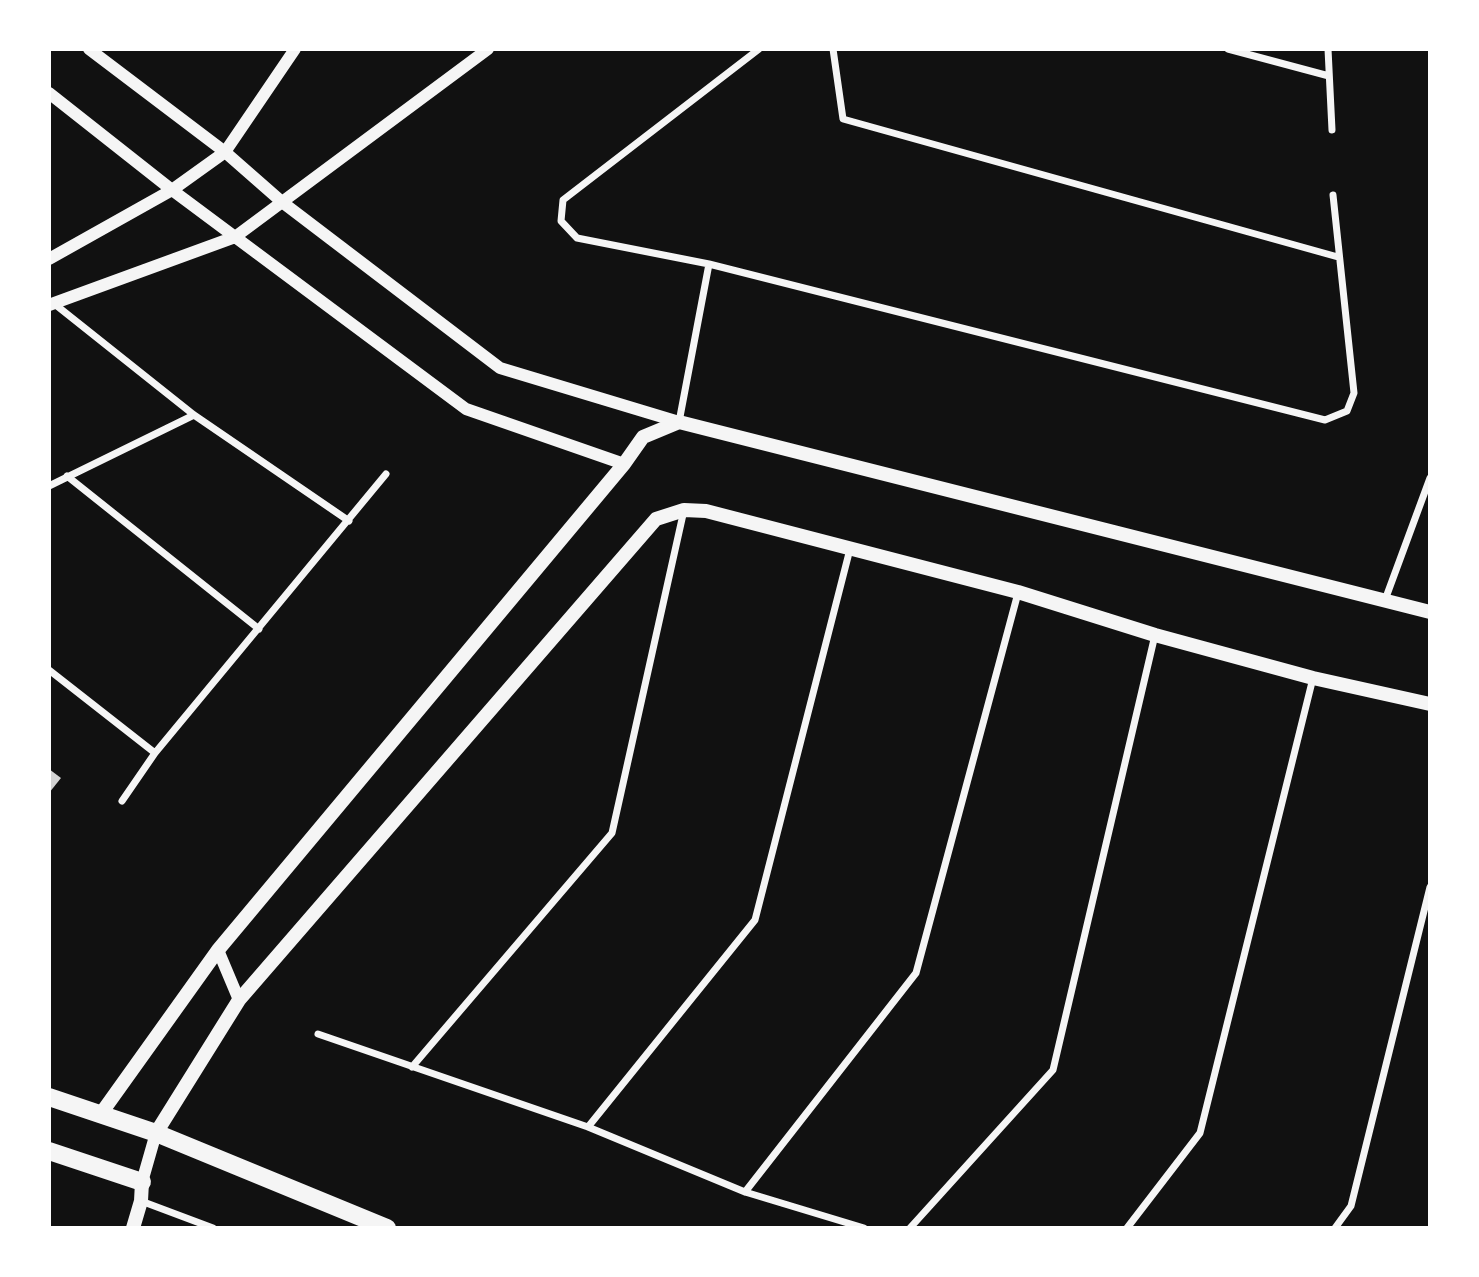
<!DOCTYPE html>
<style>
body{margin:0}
#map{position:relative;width:1479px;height:1277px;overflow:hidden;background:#111;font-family:Cabin,sans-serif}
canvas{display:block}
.frame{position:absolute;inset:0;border:51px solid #fff;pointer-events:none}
</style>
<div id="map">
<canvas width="1479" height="1277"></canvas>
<div class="frame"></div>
</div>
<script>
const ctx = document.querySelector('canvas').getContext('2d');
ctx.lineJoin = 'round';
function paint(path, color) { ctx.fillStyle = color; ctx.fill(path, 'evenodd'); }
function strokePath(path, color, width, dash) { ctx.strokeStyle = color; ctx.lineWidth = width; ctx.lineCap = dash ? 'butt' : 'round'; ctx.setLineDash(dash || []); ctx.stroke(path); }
paint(new Path2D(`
 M49 769 61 778 49 793Z`), '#d3d3d3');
strokePath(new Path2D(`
 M759 49 563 200 561 221 577 238 709 264 1325 420 1347 411 1354 393 1333 195
 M833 49 843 119 1338 257
 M1228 49 1329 76
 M1328 49 1332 130
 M52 302 194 415 349 521
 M679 422 709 264
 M67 476 259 629
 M49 486 194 415
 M1385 600 1430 478
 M49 670 155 753
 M122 801 155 753 386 474
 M318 1034 588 1127 745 1192 864 1228
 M412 1067 612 833 684 510
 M588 1127 755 920 850 549
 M745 1192 916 973 1018 593
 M141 1201 213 1228
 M910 1228 1053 1070 1155 635
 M1127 1228 1200 1133 1313 678
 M1335 1228 1351 1206 1430 887`), '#f5f5f5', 7);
strokePath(new Path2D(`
 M89 49 225 152 282 202 500 368 679 422
 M49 93 172 190 466 409 624 464
 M49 259 172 190 225 152 295 49
 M49 305 235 237 488 49
 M218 950 239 1000
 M142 1182 156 1133`), '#f5f5f5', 12);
strokePath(new Path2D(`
 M100 1115 218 950 624 464 643 437 679 422 1430 612
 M156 1133 239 1000 656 519 684 510 706 511 1018 592 1155 635 1313 678 1430 704
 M133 1228 141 1201 142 1182`), '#f5f5f5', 14);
strokePath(new Path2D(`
 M49 1097 156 1133 387 1228
 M49 1151 142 1182`), '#f5f5f5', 18);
</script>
